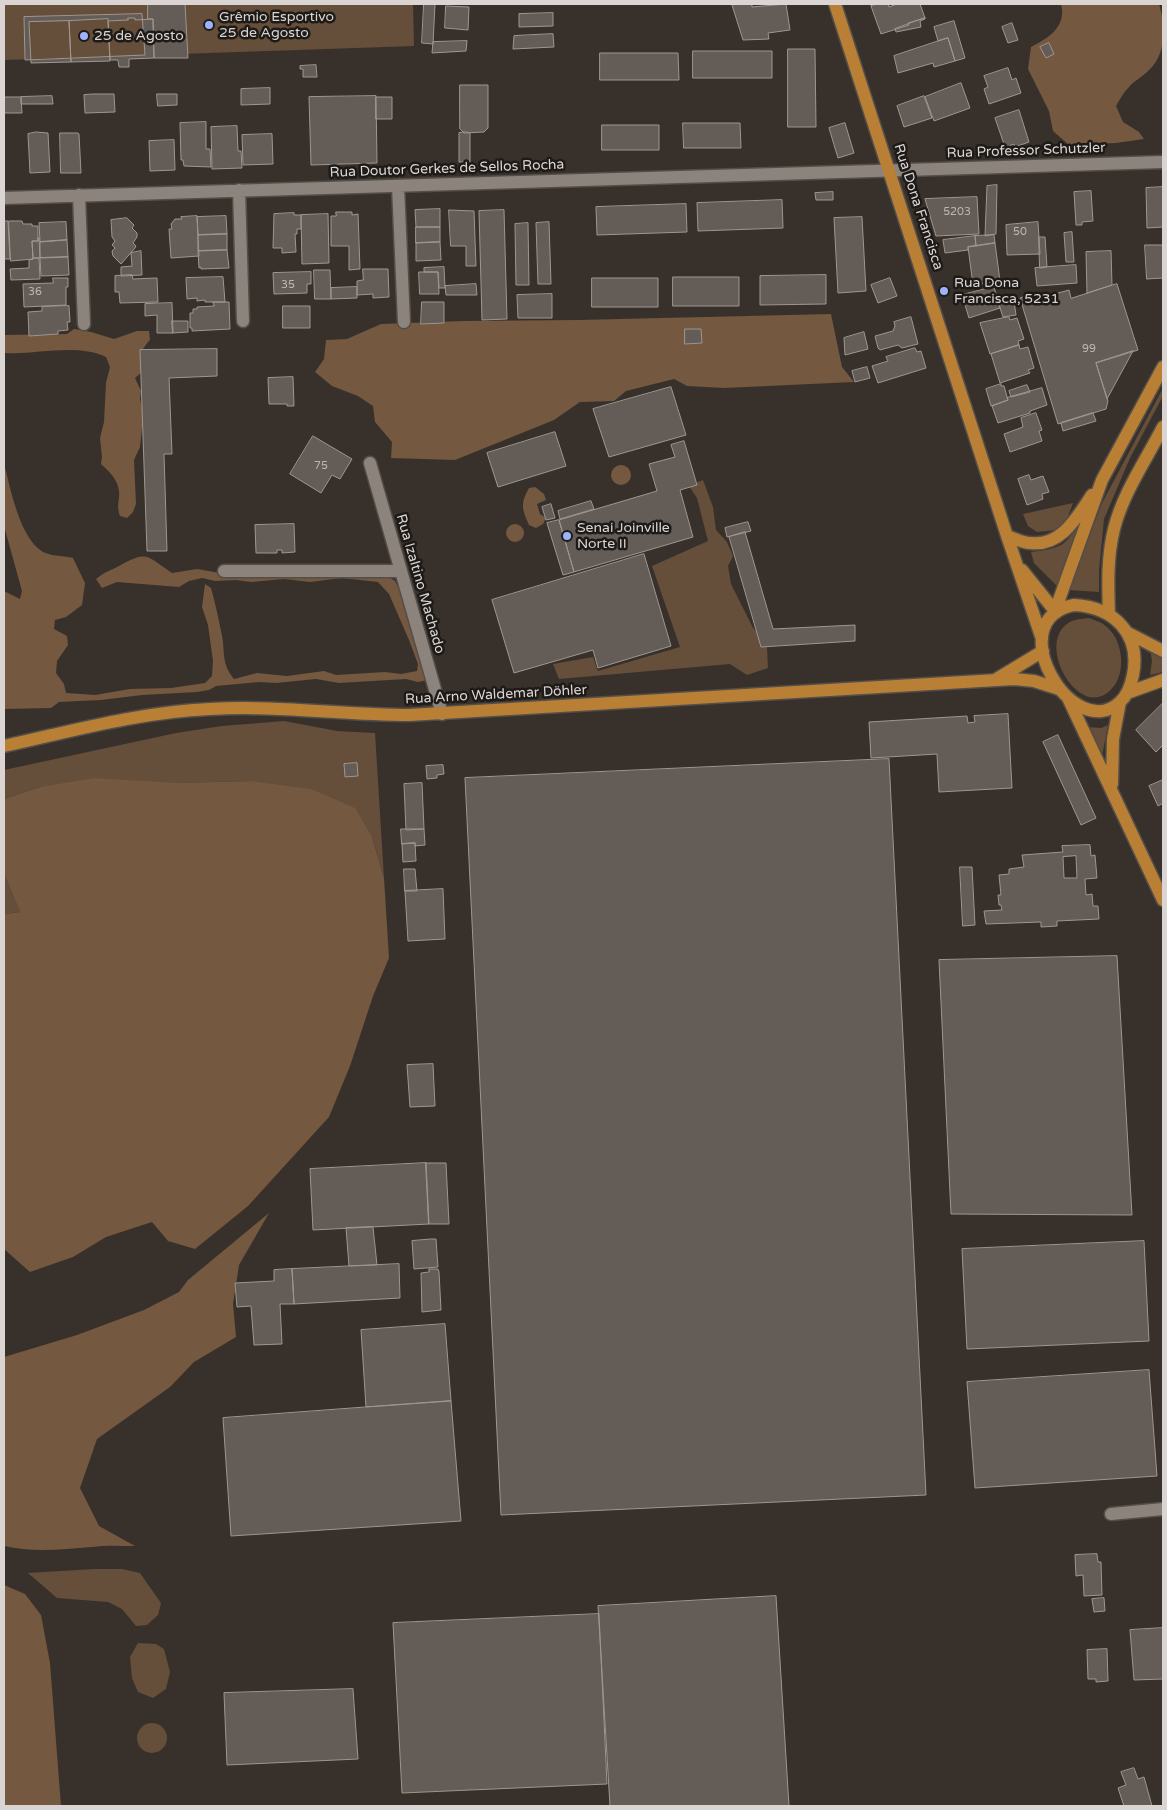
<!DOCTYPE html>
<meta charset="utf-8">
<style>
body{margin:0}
#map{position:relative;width:1167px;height:1810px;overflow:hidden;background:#38312b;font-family:"Varela Round",sans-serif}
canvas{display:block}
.frame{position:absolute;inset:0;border:5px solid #dad5d2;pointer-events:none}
</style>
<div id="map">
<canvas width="1167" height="1810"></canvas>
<div class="frame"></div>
</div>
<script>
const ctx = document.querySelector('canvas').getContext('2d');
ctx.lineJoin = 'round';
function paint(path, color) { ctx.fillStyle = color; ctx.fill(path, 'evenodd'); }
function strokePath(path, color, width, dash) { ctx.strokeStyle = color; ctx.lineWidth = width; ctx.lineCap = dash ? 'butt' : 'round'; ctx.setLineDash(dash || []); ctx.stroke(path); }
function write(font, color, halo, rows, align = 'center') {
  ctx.font = font + ' "Varela Round",sans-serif'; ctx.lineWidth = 5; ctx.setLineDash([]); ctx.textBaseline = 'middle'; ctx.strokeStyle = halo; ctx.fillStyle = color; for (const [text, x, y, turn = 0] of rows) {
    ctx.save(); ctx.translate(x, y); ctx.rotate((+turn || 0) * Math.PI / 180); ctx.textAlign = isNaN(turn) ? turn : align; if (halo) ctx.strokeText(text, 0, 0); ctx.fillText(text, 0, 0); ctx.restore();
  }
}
paint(new Path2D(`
 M4 4H413L414 46 4 60Z
 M1163 388V396L1130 458 1104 519 1099 570V592L1069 590 1102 503Z
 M703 480 713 507 716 530 727 542 733 556 728 566 731 584 752 626 767 647 768 668 747 675 730 664 559 679 553 664 593 657 598 671 680 647 652 566 708 541 697 498 689 486Z
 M1073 503C1064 528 1063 530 1037 532L1028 526 1023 514Z
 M1083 518 1057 586 1034 563 1031 552C1065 548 1065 545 1083 518Z
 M1089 618C1093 620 1099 621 1103 624 1122 636 1127 669 1114 686 1083 727 1035 647 1067 624 1073 619 1081 619 1089 618Z
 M1150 648 1163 655V672L1150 675 1152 661Z
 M284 721 337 731 375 733 384 878 372 837 250 781 40 787 4 799V770L176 733 222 726Z
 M1108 725 1102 756 1086 727 1101 728Z
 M4 874 20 912 4 914Z
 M94 1569H122L140 1573 161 1603 158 1615 147 1625 136 1626 122 1609 108 1602 57 1598 28 1573Z
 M138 1643 156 1644 164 1649 170 1672 166 1689 153 1698 138 1692 132 1678 130 1657Z
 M137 1738a15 15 0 1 1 30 0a15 15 0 1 1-30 0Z`), '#654e3a');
paint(new Path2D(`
 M1061 4H1159C1166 27 1167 55 1147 72 1142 77 1134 81 1129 87 1124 92 1120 99 1116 106L1123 122 1139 132 1144 139 1116 143 1069 145 1053 131 1049 111 1028 69 1031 47C1049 38 1067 26 1061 4Z
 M831 314 842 367 854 382 724 388 687 386 674 379 626 391 614 401 580 402 554 420 455 460 391 458 392 442 375 422 373 406 358 396 332 386 315 372 324 359 326 340 347 339 381 324 464 321 578 320Z
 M74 329 91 332 114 339 137 331H149L150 340C146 344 142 350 141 355 141 367 148 368 135 378L141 391 140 399 145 420 142 428 140 447 134 460 136 504 133 512 127 518 120 516C116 503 120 502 119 491 118 480 109 471 101 464L102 457 100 438 104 422 106 383 110 367 106 357C76 343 36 355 4 353V335L67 334Z
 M4 464C11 489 19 537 43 552 50 556 65 556 73 558L85 583 82 605 66 617 55 620 54 629 67 636 68 645 57 661 56 673 64 684 66 693 95 695 130 689 171 688 205 683 212 676 213 661 208 625 202 607 205 584 211 588C215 602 218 616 221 631 226 650 220 662 234 679L257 673 287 676 324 671 336 675 385 672 401 674 417 671 418 664 409 640 389 594 378 582 342 578 310 582 284 579 251 582 236 580 215 581 202 578 189 581 179 587 117 582 102 588 96 579C103 573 109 571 117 567 148 550 145 555 172 573L197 569 220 573H382L395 581 401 593 428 680 418 682 406 679 339 683 316 679 276 683 259 682 216 686 209 690 197 692 142 695 101 700 59 702 51 708 4 709V591L20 599 22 591 4 526Z
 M611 475a10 10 0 1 1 20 0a10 10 0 1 1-20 0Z
 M535 487 544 494 546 500 537 504 540 514 546 518 543 524 536 528 529 525C522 509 520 504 529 488Z
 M506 533a9 9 0 1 1 18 0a9 9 0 1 1-18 0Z
 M94 778 176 783 250 781 311 789 355 808 372 837 384 878 389 958 373 996 350 1066 329 1117 248 1206 195 1249 168 1241 152 1222 106 1237 73 1257 30 1272 4 1249V914L20 912 4 874V799L40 787Z
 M269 1213 239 1265 233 1304 236 1337 194 1362 170 1387 97 1439 80 1488 99 1526 135 1546C121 1546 106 1545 92 1547 62 1549 34 1553 4 1546V1357L77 1335 144 1310 179 1292 188 1280Z
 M4 1585 25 1594 41 1615 50 1663 61 1806H4Z`), '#74583f');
const building = new Path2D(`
 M148 4H185L188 58H154L153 19H148Z
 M424 4H435L433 44 422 43Z
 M752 4V7L786 4 790 30 768 33 769 39 743 40 732 5Z
 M878 4H888L889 7 897 4H920L925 18 908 23 909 25 881 34 871 6Z
 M446 6 469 7 468 30 445 28Z
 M553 13V26L519 27V14Z
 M142 14 145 55 25 60 24 17Z
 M128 18H135V20L153 19 154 58 129 59V67H119L118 60H110L108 21 128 20Z
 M925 18V19L920 21 921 27 896 32 895 29Z
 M108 19 110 61 71 62 69 21Z
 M69 21 71 62 31 63 29 22Z
 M954 21 965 58 955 61 948 38 938 41 934 27Z
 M1012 23 1018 40 1008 43 1002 27Z
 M553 34 554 47 513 49 514 36Z
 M948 38 955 61 934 67 933 63 898 73 894 56Z
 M467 41 466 51 432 53 433 42Z
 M1049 43 1054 54 1046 58 1040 47Z
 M788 49H815L816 127H788Z
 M693 51H772V78H693Z
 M600 53H678L679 80H600Z
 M316 65 317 77H303V69H300V66Z
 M1008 68 1012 80 1016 78 1021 93 989 104 984 89 988 87 984 76Z
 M961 83 970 108 934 121 925 97Z
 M460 85H488V128L484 132 464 133 460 129Z
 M270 88V104L241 105V89Z
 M93 94H114L115 112 85 113 84 95Z
 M157 94H177V105L158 106Z
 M52 96 53 104H21V97Z
 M376 96 377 163 311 165 309 97Z
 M924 96 932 118 904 127 897 106Z
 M4 97H21L22 113H4Z
 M376 97H392V119H376Z
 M1019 110 1029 142 1015 147 1014 144 1005 147 995 118Z
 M206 122V149H210L211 167 184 166 183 160H181L180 123Z
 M683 123H740L741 148H684Z
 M845 123 854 153 838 158 829 128Z
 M602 125H659V150H602Z
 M237 126 238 151H241L242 168 212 169 211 127Z
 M36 132 48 133 50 172 30 173 28 134Z
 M466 132 470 133V162H459V133Z
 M60 133H78L79 134 81 173H61Z
 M272 134 273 164 243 165 242 135Z
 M174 140 175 170 150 171 149 141Z
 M997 185 996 234 985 236 987 186Z
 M1163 187V227L1147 228 1146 188Z
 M1091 191 1093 221 1082 222V225H1076L1074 192Z
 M833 192V200H816L815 193Z
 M977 197 979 234 936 236 925 199Z
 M782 200 783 228 698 231 697 203Z
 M686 204 687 232 597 235 596 207Z
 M440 209V227H416L415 210Z
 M449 210 474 211 476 266H466V246H451Z
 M504 210 507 319 482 320 479 211Z
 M336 212H352V215L358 214 360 269 349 270V246H331V216H336Z
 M294 213V215H301V229H297V234H295L296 252 282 253V248H273L274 214Z
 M328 214 329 263 302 264 301 215Z
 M197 216 199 256 171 258 169 229H172L171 224 175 219H182L181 217Z
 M226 216 227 234 198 235 197 217Z
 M862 217 866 291 838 293 834 218Z
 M127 218 134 225 132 228 137 233V237L133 243 136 246 135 248 121 264 113 256 112 251 115 248 112 245 115 241 112 237 111 220Z
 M4 221H8L10 259H4Z
 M9 221H22L23 224H32V226H38V241H32L33 259 11 261Z
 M66 222 67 240 40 242 39 223Z
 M549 222 551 284H538L536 223Z
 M1038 222 1040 254 1007 255 1006 225Z
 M528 223 529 285H516L515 224Z
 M416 227H440V242L416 243Z
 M1072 232 1074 262H1066L1064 233Z
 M227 234V250L198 251V235Z
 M994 235 995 243 976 246 975 236Z
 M975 236 976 246 968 247V250L945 253 943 240Z
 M1039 237H1045L1047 267 1040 268Z
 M38 238H39L40 258H33L32 241H38Z
 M67 240 68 257 40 258V242Z
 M440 242 441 260 416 261V243Z
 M995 243 1000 281 973 285 968 247Z
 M1145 245H1163V278L1147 279Z
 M227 250 229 268 201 269V267L199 268 198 251Z
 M141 251 142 275 121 276V267L132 266 131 253Z
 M1111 251 1112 285 1087 293 1086 252Z
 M68 257 69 275 41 276 40 258Z
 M33 258H39L40 279 11 280 10 269 29 268V260L33 259Z
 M1076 265 1077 283 1037 286 1035 268Z
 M444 267 445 288H439L438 272H424V268Z
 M363 269H388L389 297 373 298V294L357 295V281L363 280Z
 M314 270H330L331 299H315Z
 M311 272V284H307V293L274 294 273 273Z
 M419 272H438L439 294H420Z
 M132 275 133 279 157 278 158 302 120 303 119 292H115V276Z
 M826 275V304L760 305V276Z
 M223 277 225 302H205V300L197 301V298L187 299 186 278Z
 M673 277H739V306H673Z
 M53 278H68V287H66V305L24 307 23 284 53 283Z
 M592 278H658V307H592Z
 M890 278 897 296 878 303 871 285Z
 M476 284 477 295H446L445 286Z
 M1117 284 1138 350 1096 363 1108 401 1106 409 1058 424 1020 298 1032 294 1033 300 1069 290 1071 298Z
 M357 287V298L331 299V288Z
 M994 287 1000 308 969 318 962 295Z
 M552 294V318H518L517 295Z
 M1014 301 1016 315 1003 317 998 302Z
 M213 302H229L230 329 192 331V328H190V313H193V309H197V307L214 306Z
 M422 302H444V323L421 324Z
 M172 303 173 333H157V315L145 316V304Z
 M69 306 70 322H67L68 330 58 331V334L29 336 28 312 42 311V307Z
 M283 306H310V328H283Z
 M911 317 918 344 902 348 898 345 880 350 878 348 875 336 893 331 895 326 894 322Z
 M1009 317 1010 320 1017 318 1024 339 1018 341 1019 345 990 354 980 323Z
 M172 321H188V332L173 333Z
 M685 329H701L702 343 685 344Z
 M864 332 868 349 845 355 844 338Z
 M1019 345 1020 349 1028 347 1034 368 1028 370 1030 373 1000 383 991 354Z
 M915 348 917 352 921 351 926 368 878 383 872 366 888 361 886 357Z
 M217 349V376L169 378 172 454H164L167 551H147L140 350Z
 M1133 351 1107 399 1096 363Z
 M867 367 870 378 855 382 852 371Z
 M293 377 294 406H287V404H269L268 378Z
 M1001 384V386H1004L1008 400 991 406 986 389Z
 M1027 385 1030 392 1011 397 1009 391Z
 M671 387 686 435 609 457 593 409Z
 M1042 388 1047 405 1030 411V413L998 423 992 406 1008 400 1007 398Z
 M1036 413 1042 430 1039 431 1042 441 1010 452 1004 434 1023 427 1021 418Z
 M1093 413 1096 421 1063 431 1061 423Z
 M555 432 566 466 498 487 487 453Z
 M313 436 352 459 340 479 332 475 321 493 290 474Z
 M684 441 697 485 680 490 693 537 574 572 559 520 657 491 649 464 675 457 671 445Z
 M1029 475 1031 480 1043 476 1049 492 1042 494 1043 499 1027 505 1018 479Z
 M591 501 594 509 560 519 558 511Z
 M551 504 555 518 546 520 542 507Z
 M559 520 574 572 563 575 547 523Z
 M748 522 751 531 727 537 725 528Z
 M294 524 295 552 282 553V550H277V553H256L255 525Z
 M745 532 773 629 855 625V641L761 647 729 537Z
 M644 554 671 646 598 668 593 650 514 673 492 600Z
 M1163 703V745L1156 752 1136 730Z
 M1008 714 1012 788 939 792 937 754 871 758 869 722 967 716 968 723 975 722 974 716Z
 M1058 735 1096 818 1081 825 1043 742Z
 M889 759 926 1495 501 1515 465 778Z
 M357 763 358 776 345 777 344 764Z
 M443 765 444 774 437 775V778L427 779 426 766Z
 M1163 780V803L1158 806 1149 786Z
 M422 783 424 829 406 830 404 784Z
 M401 829H424L425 845 415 846V843L402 844Z
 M415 843 416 861 403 862 402 844Z
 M1090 845 1091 856 1095 855 1097 878 1085 879 1086 895 1092 894 1093 906H1098L1099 919 1057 921V926L1041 927V922L986 924 984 911 1002 910 1001 905H999L998 895H1001L999 875 1009 874V869L1024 867 1022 855 1063 852 1062 846ZM1076 856 1077 878H1064L1063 857Z
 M960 867H972L975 925 963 926Z
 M404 869H415L417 891H405Z
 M443 889 445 939 408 941 405 891Z
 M1117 956 1132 1215 951 1214 939 960Z
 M433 1064 435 1106 410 1107 407 1065Z
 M426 1163 429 1224 313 1230 310 1169Z
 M426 1163H446L449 1224H429Z
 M373 1227 377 1265 349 1266 346 1228Z
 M431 1239H436L438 1267 414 1269 412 1241Z
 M1144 1241 1149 1341 967 1349 962 1249Z
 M399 1264 400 1298 294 1304 292 1269Z
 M292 1269 294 1304H280L282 1344 254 1345 251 1306 237 1307 235 1283 274 1281V1270Z
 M429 1269H438L439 1272 441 1310 422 1312 421 1273 429 1272Z
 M445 1324 451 1401 366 1407 361 1330Z
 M1149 1370 1157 1476 975 1488 967 1382Z
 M451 1401 461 1521 231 1536 223 1418Z
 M1097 1554 1098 1562H1101L1102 1595 1084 1596 1083 1575 1076 1576 1075 1555Z
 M776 1596 789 1806H610L598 1606Z
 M1104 1598 1105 1611 1094 1612 1092 1599Z
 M599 1614 607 1784 402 1793 393 1623Z
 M1163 1628V1679L1134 1680 1130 1630Z
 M1107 1649 1108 1681 1096 1682V1679H1088L1087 1650Z
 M353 1689 358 1759 227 1765 224 1693Z
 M1134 1768 1138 1779 1144 1777 1152 1806H1124L1118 1788 1126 1785 1121 1772Z`);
paint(building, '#645c56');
strokePath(building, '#9e968f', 1);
const minor = new Path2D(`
 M398 186 404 322
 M239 190 243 321
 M79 195 84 324
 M4 198 1163 162
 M370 463 442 714
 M224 571H401
 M1111 1514 1163 1509`);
const major = new Path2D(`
 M835 4 1007 536 1042 639
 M1007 536C1014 538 1022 543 1030 543 1061 547 1077 517 1092 495
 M1022 570 1055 611
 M1074 605C1114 607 1141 634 1133 675 1131 685 1127 696 1120 702 1074 746 998 620 1074 605Z
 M1055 611 1102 480 1163 367
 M1109 614C1108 585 1107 557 1114 529 1123 493 1146 460 1163 427
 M1128 633 1163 651
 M995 680 1043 651
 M1127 693 1163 680
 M1068 698 1163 900
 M4 746C72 731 140 712 210 709 277 705 342 715 409 715L1014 679 1034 681 1059 689
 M1112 784 1113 739 1120 702`);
strokePath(minor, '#534e49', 15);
strokePath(major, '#534e49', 15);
strokePath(minor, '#8b837c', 12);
strokePath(major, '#b87f35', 12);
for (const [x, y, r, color] of [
 [209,25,5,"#9fb3fd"],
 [84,36,5,"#9fb3fd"],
 [944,291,5,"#9fb3fd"],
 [567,536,5,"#9fb3fd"]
]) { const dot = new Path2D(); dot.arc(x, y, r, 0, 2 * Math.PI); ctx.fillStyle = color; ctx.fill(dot); strokePath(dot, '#1d1a17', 2); }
write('11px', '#bcb7b3', null, [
 ["5203",957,212],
 ["50",1020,232],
 ["35",288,285],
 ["36",35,292],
 ["99",1089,349],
 ["75",321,466]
]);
write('14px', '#dad5d2', '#1d1a17', [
 ["Grêmio Esportivo",219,17],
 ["25 de Agosto",219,33],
 ["25 de Agosto",94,36],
 ["Rua Dona",954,283],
 ["Francisca, 5231",954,299],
 ["Senai Joinville",577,528],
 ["Norte II",577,544]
], 'left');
write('14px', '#dad5d2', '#1d1a17', [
 ["Rua Professor Schutzler",1026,151,-2],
 ["Rua Doutor Gerkes de Sellos Rocha",447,169,-2],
 ["Rua Dona Francisca",918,207,72],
 ["Rua Izaltino Machado",420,584,74],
 ["Rua Arno Waldemar Döhler",496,695,-3]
]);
</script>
